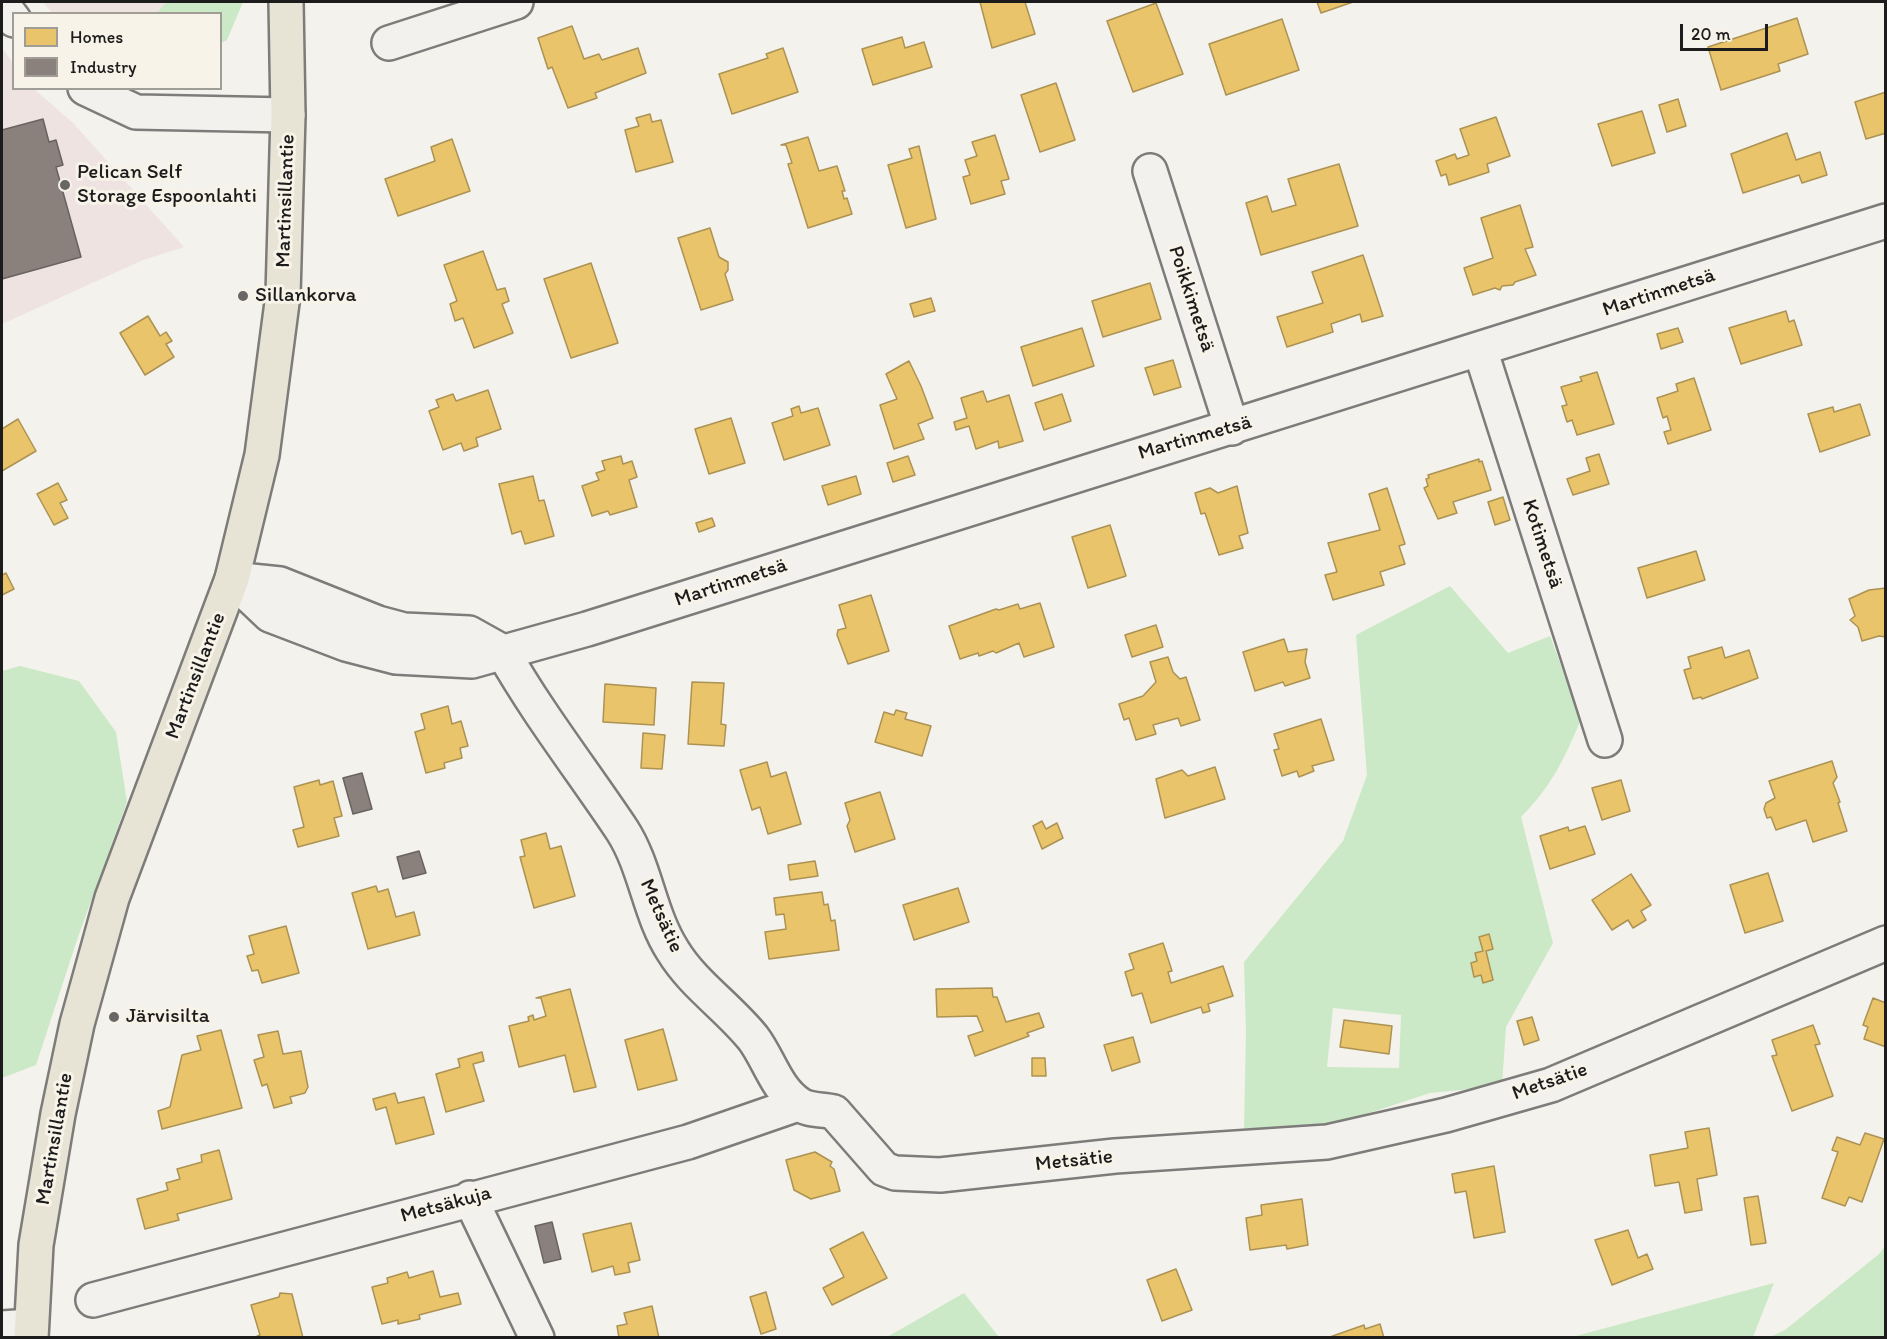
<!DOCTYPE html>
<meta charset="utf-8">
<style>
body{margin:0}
#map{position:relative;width:1887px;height:1339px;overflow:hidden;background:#f4f2ec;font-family:Itim,sans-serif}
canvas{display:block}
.frame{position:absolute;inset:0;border:3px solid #1c1c1c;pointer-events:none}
.legend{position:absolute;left:12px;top:12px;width:210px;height:78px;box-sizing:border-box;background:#f7f3e8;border:2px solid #9f9d96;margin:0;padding:8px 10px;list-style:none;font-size:18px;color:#1c1c1c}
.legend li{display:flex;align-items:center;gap:12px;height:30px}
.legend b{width:30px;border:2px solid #9f9d96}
.scale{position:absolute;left:1680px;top:24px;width:88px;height:27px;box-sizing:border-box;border:3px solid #1c1c1c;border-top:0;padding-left:8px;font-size:18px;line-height:21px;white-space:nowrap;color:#1c1c1c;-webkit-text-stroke:4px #f7f3e8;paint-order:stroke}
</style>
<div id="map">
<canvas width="1887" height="1339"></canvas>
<div class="frame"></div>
<ul class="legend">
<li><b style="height:16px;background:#e9c46a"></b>Homes</li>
<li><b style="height:16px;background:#8a817c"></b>Industry</li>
</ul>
<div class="scale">20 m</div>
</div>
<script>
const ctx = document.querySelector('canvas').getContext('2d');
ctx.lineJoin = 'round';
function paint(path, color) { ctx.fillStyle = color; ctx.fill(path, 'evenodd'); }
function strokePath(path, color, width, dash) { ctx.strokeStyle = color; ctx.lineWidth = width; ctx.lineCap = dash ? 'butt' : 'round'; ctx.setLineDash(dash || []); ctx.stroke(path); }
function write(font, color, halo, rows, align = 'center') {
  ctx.font = font + ' Itim,sans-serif'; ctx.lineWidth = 6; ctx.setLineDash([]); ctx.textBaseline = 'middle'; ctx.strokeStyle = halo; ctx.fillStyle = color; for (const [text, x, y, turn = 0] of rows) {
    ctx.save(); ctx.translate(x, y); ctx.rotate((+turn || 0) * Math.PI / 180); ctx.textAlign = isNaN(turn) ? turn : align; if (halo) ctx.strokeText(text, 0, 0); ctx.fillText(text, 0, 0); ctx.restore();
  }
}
paint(new Path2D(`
 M43 2H166L157 14 52 13Z
 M2 48 13 63 14 88 34 89 74 124 184 247 143 260 2 324Z`), '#eee3e1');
paint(new Path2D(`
 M166 2H243L227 40 221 43 220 14 157 13Z
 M1450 586 1508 653 1550 636 1581 719C1565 758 1551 787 1521 817L1553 943 1506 1027 1502 1086 1430 1093 1339 1123 1244 1129 1246 1031 1244 962 1343 841 1367 775 1356 635ZM1333 1008 1401 1015 1399 1068 1327 1067Z
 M20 666 79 681 116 732 127 802 78 937 36 1065 2 1078V671Z
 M1885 1246V1337H1770L1785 1330 1879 1254Z
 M1774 1283 1753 1337H1572Z
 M964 1293 999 1337H887Z`), '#cbe9c6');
const homes = new Path2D(`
 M980 2H1025L1035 34 992 48Z
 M1317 2H1353L1321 13Z
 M1156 3 1183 74 1133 92 1107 21Z
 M1797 18 1808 54 1778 64 1780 71 1721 90 1708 47Z
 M1282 19 1299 70 1226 95 1209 44Z
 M572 26 584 59 599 54 602 60 638 48 646 73 595 93 597 98 568 108 552 67 548 69 538 38Z
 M902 37 905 48 924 42 932 67 873 85 862 49Z
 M783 48 798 92 732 114 719 74 768 58 766 54Z
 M1056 83 1075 140 1040 152 1021 95Z
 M1886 92V133L1866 139 1855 102Z
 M1678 99 1686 126 1667 132 1659 105Z
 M1642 111 1655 153 1612 166 1598 124Z
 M650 114 652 122 661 120 673 162 636 172 625 130 639 126 636 118Z
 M1496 117 1510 156 1487 164 1489 172 1449 185 1446 174 1441 176 1436 161 1455 154 1457 159 1469 155 1460 129Z
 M1787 133 1796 160 1820 152 1827 175 1802 183 1799 175 1743 193 1731 154Z
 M995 135 1009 179 1001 181 1005 194 971 204 963 177 970 175 965 160 977 156 972 142Z
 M808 137 819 171 837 166 845 191H842L844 199 847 198 852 214 808 228 788 164 792 163 786 145H781Z
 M452 139 470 191 398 216 385 179 435 161 431 147Z
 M919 146 936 219 906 228 888 165 912 158 909 149Z
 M1339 164 1358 226 1261 255 1246 203 1267 196 1272 212 1296 205 1288 179Z
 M1520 205 1533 247 1525 249 1536 275 1515 282 1513 285 1502 286 1500 290 1495 288 1473 295 1464 268 1493 258 1481 218Z
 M710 228 719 257 728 262V270L725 274 733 300 701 310 678 238Z
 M483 251 497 290 505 288 509 301 502 304 513 333 474 348 463 318 455 321 450 304 457 301 444 265Z
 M1363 255 1383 316 1362 322 1360 314 1331 324 1333 332 1287 347 1277 317 1323 303 1312 272Z
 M591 263 618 343 571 358 544 279Z
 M1150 283 1161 319 1103 337 1092 301Z
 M931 298 935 311 914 317 910 304Z
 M1786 311 1789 322 1794 320 1802 345 1741 364 1729 328Z
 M148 316 160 336 166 332 172 341 166 344 174 357 145 375 120 333Z
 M1082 328 1094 366 1033 386 1021 347Z
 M1678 328 1683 342 1661 349 1657 334Z
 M1173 360 1181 387 1154 395 1145 368Z
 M909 361 921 386 933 418 918 424 924 439 894 449 880 405 897 399 886 374Z
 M1597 372 1614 424 1577 435 1572 420 1567 422 1562 406 1567 405 1561 387 1582 381 1580 377Z
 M1694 378 1711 430 1668 444 1664 432 1671 430 1667 416 1663 418 1657 398 1678 391 1676 384Z
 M488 390 501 429 476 438 478 446 464 451 461 443 443 450 429 411 439 407 436 400 453 394 456 401Z
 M983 391 987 402 1009 395 1023 441 999 448 998 441 976 449 969 426 956 430 954 422 967 418 961 398Z
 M1062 394 1071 421 1044 430 1035 403Z
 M1860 404 1870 435 1820 452 1808 414 1833 407 1834 412Z
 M799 406 801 413 818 408 830 445 784 460 772 423 793 416 791 409Z
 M731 418 745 463 709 474 695 429Z
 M18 419 36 451 2 471V429Z
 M1599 454 1609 484 1573 495 1567 479 1590 471 1586 458Z
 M621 456 623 464 632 461 637 477 629 480 637 507 610 515 608 511 592 516 582 486 599 480 596 473 605 470 602 461Z
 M908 456 915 475 893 482 887 463Z
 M1479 459V462L1482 461 1491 490 1453 502 1457 513 1438 519 1424 488 1428 486 1426 479 1429 478 1428 475Z
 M533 476 539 501 544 500 554 536 525 544 521 531 512 534 499 484Z
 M856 476 861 494 828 505 822 486Z
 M58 483 67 500 60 503 68 518 54 525 37 494Z
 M1237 486 1248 533 1239 536 1243 548 1219 555 1205 513 1201 514 1195 493 1210 488 1218 493Z
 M1387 488 1405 544 1399 546 1405 564 1380 572 1384 585 1333 600 1325 575 1337 572 1328 543 1380 530 1369 494Z
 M1503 497 1510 520 1495 525 1488 502Z
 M712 518 715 526 699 532 696 523Z
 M1110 525 1126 576 1088 588 1072 537Z
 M1696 551 1705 580 1647 598 1638 568Z
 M6 573 14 589 2 595V575Z
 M1886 588V637L1879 636 1862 641 1858 627 1850 620 1855 616 1849 599 1869 590Z
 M871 595 889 651 848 664 837 635 838 630 846 628 839 605Z
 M1040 603 1054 647 1024 657 1019 643 996 653 993 651 979 656 978 653 960 659 949 626 996 609 999 610 1018 604 1020 609Z
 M1156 625 1163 647 1132 657 1125 635Z
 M1284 639 1288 652 1307 649 1305 662 1310 678 1285 686 1283 682 1255 691 1243 652Z
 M1722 647 1725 658 1749 650 1758 678 1702 699 1701 697 1693 699 1684 670 1691 668 1688 657Z
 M1168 657 1173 672 1180 679 1186 677 1200 720 1181 726 1178 718 1153 725 1156 734 1136 740 1129 718 1124 720 1119 704 1143 696 1156 682 1150 662Z
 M692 682 724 683 721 724 726 725 724 746 688 744Z
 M605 684 656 688 654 725 603 722Z
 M448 706 452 724 461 721 468 746 460 748 462 758 444 763 445 768 426 773 415 732 425 729 421 714Z
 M896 710 907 713 905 719 931 726 922 756 875 742 884 712 894 715Z
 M1321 719 1334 760 1312 766 1314 771 1299 777 1297 771 1282 776 1274 750 1279 749 1274 734Z
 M643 733 665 735 662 769 641 768Z
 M1832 761 1837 777 1833 783 1840 802 1838 803 1847 831 1813 842 1806 820 1776 830 1771 817 1767 818 1764 809 1766 803 1775 798 1769 781Z
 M767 762 771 777 786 772 801 824 768 834 760 807 752 810 740 770Z
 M1215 767 1225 799 1165 818 1156 779 1182 770 1188 776Z
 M319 780 320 785 333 781 342 816 334 818 339 836 298 847 293 830 304 827 294 787Z
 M1621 780 1630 811 1602 820 1592 788Z
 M880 792 895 839 855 852 847 826 850 820 845 803Z
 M1042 821 1046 829 1057 823 1063 838 1042 849 1033 826Z
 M1585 826 1595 854 1550 869 1540 836 1568 827 1569 831Z
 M546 833 550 849 561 846 575 896 534 908 520 857 525 856 521 840Z
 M815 861 818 876 790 880 788 865Z
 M1768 873 1783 921 1745 933 1730 885Z
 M1631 874 1651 905 1641 911 1646 920 1633 928 1628 920 1612 930 1592 900Z
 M376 886 378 892 388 889 396 917 414 912 420 935 368 949 352 893Z
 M958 888 969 922 914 940 903 905Z
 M822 892 824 905 828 904 831 921 835 920 839 950 769 959 765 932 786 929 784 914 776 915 774 898Z
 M286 926 299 973 262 983 258 970 252 971 247 956 254 954 249 936Z
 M1489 934 1493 949 1486 951 1493 980 1483 983 1481 975 1474 977 1471 963 1477 961 1475 953 1483 951 1479 937Z
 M1163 943 1172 971 1168 972 1171 983 1223 966 1233 996 1208 1004 1210 1011 1203 1013 1201 1007 1151 1023 1142 993 1132 996 1125 972 1134 969 1129 954Z
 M992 988 993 997H997L1006 1022 1039 1013 1044 1027 1027 1033 1029 1036 975 1056 968 1036 983 1031 977 1016 937 1017 936 989Z
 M570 989 596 1087 574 1092 565 1055 519 1067 509 1026 529 1021 528 1017 533 1015 534 1020 546 1016 541 998H536Z
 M1873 998 1886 1003V1047L1864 1039 1868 1027 1863 1025Z
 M1532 1017 1539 1040 1524 1045 1517 1021Z
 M1344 1020 1392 1026 1389 1054 1340 1047Z
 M1813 1025 1820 1044 1815 1045 1833 1096 1792 1111 1772 1056 1777 1055 1772 1040Z
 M663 1029 677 1080 638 1090 625 1040Z
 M221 1030 242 1108 162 1129 158 1111 170 1107 182 1055 201 1050 197 1036Z
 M278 1031 283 1054 301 1051 308 1087 305 1093 290 1097 292 1103 274 1108 267 1084 262 1086 254 1060 264 1057 258 1035Z
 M1133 1037 1140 1062 1112 1071 1104 1045Z
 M482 1052 484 1061 473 1064 484 1101 446 1112 436 1074 460 1067 458 1059Z
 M1032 1058H1045L1046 1076H1032Z
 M395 1093 398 1103 424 1097 434 1134 396 1144 386 1107 376 1110 373 1099Z
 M1709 1128 1717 1175 1697 1179 1702 1210 1685 1213 1679 1182 1655 1186 1650 1155 1688 1148 1685 1132Z
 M1865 1133 1884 1139 1862 1202 1849 1197 1845 1206 1822 1198 1838 1152 1832 1150 1837 1137 1860 1145Z
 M219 1150 232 1199 177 1214 179 1220 145 1229 137 1199 168 1190 166 1183 180 1179 177 1169 202 1162 201 1155Z
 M815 1152 832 1162 830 1166 834 1169 840 1191 811 1199 794 1190 786 1160Z
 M1494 1166 1505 1232 1474 1238 1466 1191 1455 1193 1452 1174Z
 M1758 1196 1766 1243 1751 1245 1744 1198Z
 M1302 1199 1308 1245 1287 1249 1286 1245 1250 1250 1246 1218 1262 1215 1261 1205Z
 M631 1223 640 1260 628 1263 630 1272 615 1275 613 1266 592 1272 583 1234Z
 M1628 1230 1638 1258 1647 1254 1653 1269 1612 1285 1595 1240Z
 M863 1232 887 1278 832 1305 823 1288 844 1277 830 1249Z
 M1176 1269 1192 1310 1162 1321 1147 1280Z
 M433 1271 440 1297 458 1293 461 1304 419 1315 420 1319 398 1324V1320L382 1324 372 1287 388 1283 387 1278 407 1272 409 1278Z
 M766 1292 776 1329 761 1334 750 1297Z
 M280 1293 292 1294 303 1338H253L260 1335 251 1305 279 1297Z
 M652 1306 659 1338H619L617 1326 627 1324 624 1313Z
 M1380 1324 1384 1338H1327L1364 1325 1365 1329Z`);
paint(homes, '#e9c46a');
strokePath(homes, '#ac9253', 1.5);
const industry = new Path2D(`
 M43 119 49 142 56 140 63 165 56 167 81 257 2 279V130Z
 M362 773 372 809 353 814 343 778Z
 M419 851 426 873 403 879 397 857Z
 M552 1222 561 1259 544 1263 535 1226Z`);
paint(industry, '#8a817c');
strokePath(industry, '#69635f', 1.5);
const minor = new Path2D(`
 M2 4 14 20
 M389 43 516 2
 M85 88 136 112 288 115
 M1150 171 1232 428
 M1480 349 1605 740
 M232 579 270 615 346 644 396 657 472 661 587 629 1886 221
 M232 579 280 584 378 623 404 630 469 633 503 652
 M503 652C538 714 582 770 622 830 646 867 649 914 673 951 693 984 728 1007 753 1038 769 1059 776 1089 799 1104 809 1111 823 1109 834 1112L884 1169 895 1173 940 1175 1115 1156 1327 1142 1446 1115 1551 1085 1886 943
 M470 1198 537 1338
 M93 1300 688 1142 798 1104
 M2 1328 31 1326`);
const major = new Path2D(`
 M31 1338 36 1245 58 1114 77 1024 112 898 232 579 262 455 283 295 288 115 286 2`);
strokePath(minor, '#7d7c7a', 38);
strokePath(major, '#7d7c7a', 38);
strokePath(minor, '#f2f1ed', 33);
strokePath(major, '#e7e4d5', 33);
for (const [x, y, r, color] of [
 [65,185,6,"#686765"],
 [243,296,6,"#686765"],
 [114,1017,6,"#686765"]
]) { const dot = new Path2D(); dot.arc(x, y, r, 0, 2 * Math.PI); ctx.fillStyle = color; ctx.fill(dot); strokePath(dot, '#f7f3e8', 2); }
write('21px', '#1c1c1c', '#f7f3e8', [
 ["Pelican Self",77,173],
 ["Storage Espoonlahti",77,197],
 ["Sillankorva",255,296],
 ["Järvisilta",126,1017]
], 'left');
write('21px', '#1c1c1c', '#f7f3e8', [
 ["Martinsillantie",286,201,-88],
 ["Martinmetsä",1659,293,-18],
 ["Poikkimetsä",1191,299,72],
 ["Martinmetsä",1195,438,-16],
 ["Kotimetsä",1542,544,72],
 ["Martinmetsä",731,583,-18],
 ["Martinsillantie",196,676,-69],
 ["Metsätie",661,916,66],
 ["Metsätie",1550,1082,-19],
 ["Martinsillantie",55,1139,-80],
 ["Metsätie",1074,1161,-6],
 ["Metsäkuja",446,1205,-15]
]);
</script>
